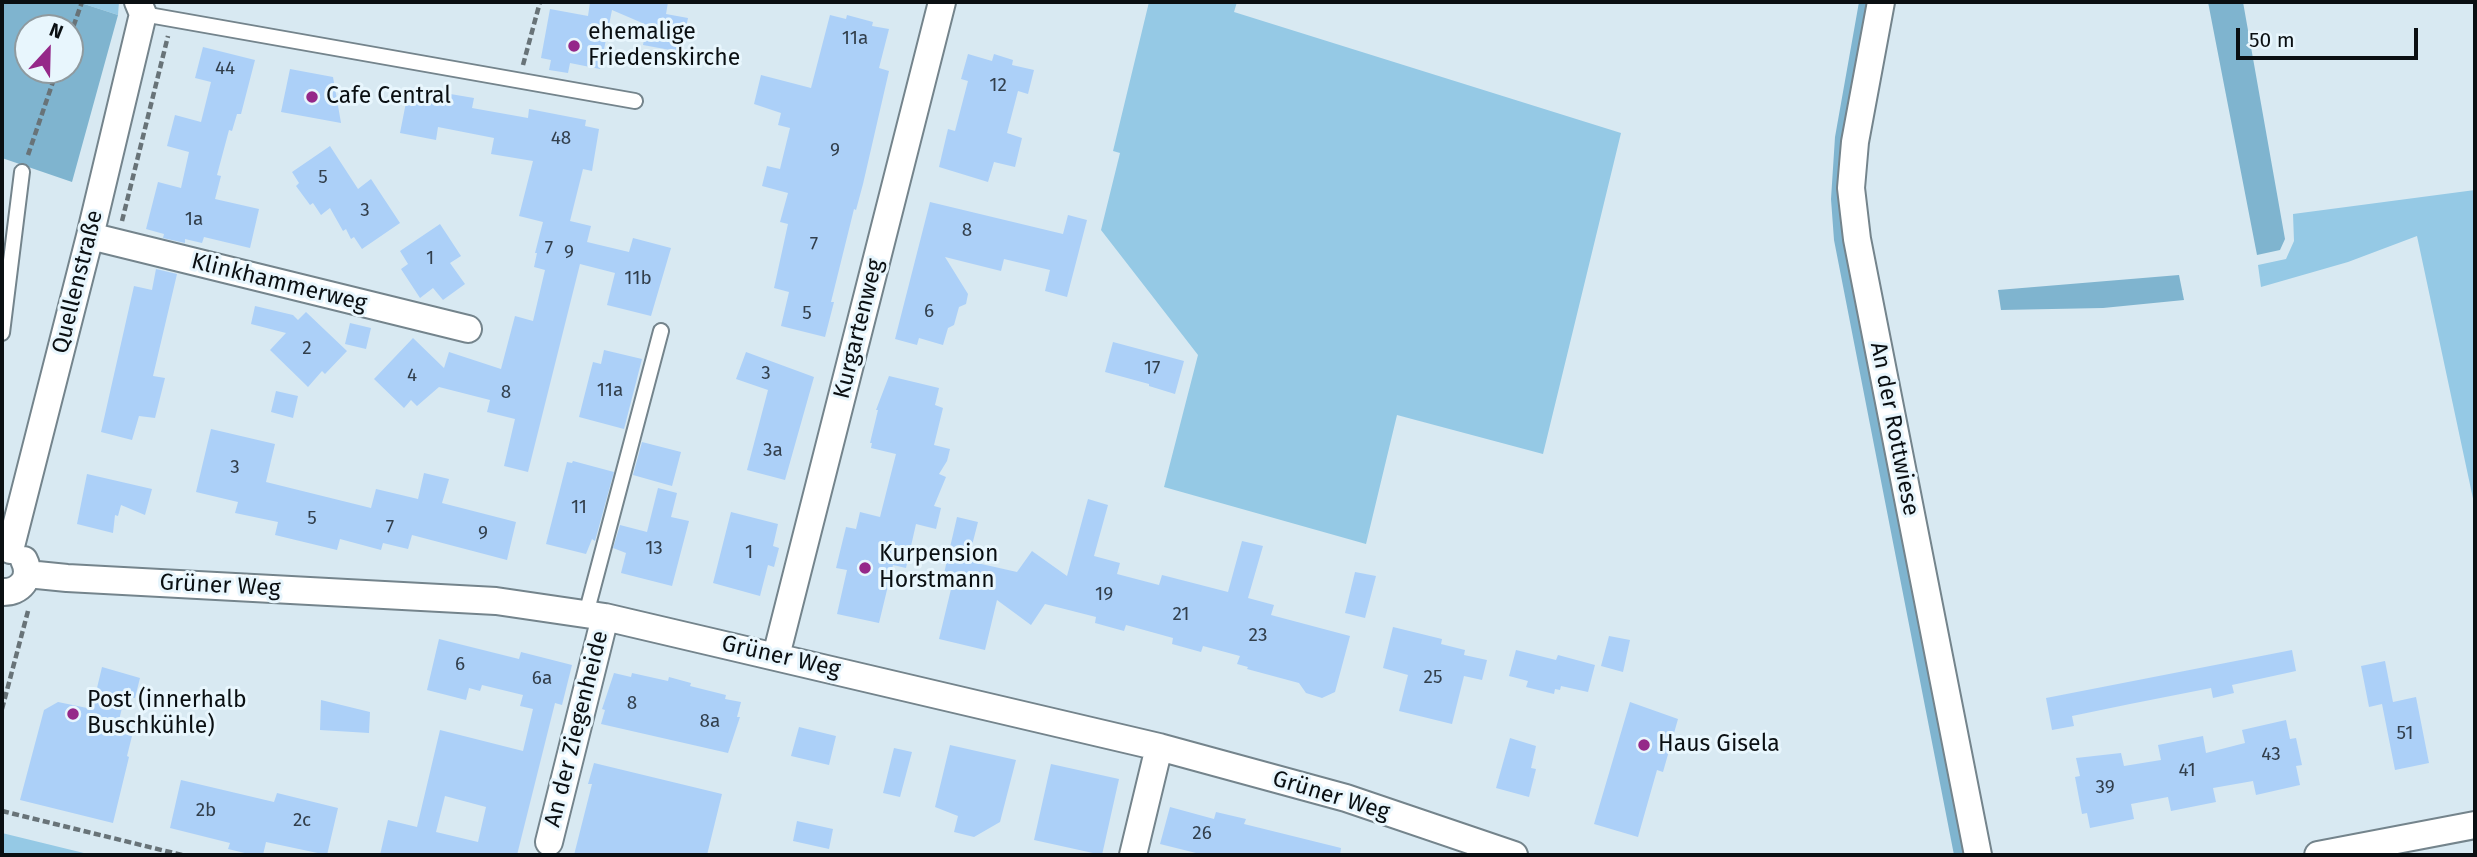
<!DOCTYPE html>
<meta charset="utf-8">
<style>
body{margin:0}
#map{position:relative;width:2477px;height:857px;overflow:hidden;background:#d8e9f2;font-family:"Fira Sans",sans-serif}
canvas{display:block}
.frame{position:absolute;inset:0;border:4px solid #0a0f12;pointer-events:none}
.north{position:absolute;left:14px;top:14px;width:70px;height:70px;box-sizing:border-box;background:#e8f6fd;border:2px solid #8f9a9f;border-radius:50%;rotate:22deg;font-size:19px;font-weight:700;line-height:28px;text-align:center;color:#0a0f12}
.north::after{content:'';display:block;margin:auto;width:24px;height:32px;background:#952889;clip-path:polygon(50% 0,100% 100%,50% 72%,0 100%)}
.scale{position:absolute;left:2236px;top:28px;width:182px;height:32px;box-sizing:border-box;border:4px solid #0a0f12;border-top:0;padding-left:9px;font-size:21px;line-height:24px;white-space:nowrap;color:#0a0f12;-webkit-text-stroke:5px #e8f6fd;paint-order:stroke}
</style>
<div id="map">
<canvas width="2477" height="857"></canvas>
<div class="frame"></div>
<div class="north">N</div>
<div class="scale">50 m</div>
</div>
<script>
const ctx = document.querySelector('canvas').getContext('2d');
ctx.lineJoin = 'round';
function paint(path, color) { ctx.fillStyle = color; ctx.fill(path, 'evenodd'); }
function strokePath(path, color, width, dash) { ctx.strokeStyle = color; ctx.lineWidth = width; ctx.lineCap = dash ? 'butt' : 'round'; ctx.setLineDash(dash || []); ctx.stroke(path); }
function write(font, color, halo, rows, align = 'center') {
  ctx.font = font + ' "Fira Sans",sans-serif'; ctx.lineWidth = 6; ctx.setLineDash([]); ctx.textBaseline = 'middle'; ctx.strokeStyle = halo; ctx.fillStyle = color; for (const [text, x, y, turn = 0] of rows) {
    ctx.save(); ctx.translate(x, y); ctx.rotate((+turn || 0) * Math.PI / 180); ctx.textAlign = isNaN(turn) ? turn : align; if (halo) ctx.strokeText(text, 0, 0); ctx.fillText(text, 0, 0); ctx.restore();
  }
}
paint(new Path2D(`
 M78 2H119L118 15Z
 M1149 2H1237L1234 12 1621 133 1543 454 1397 415 1366 544 1164 487 1198 355 1101 230 1120 153 1113 151Z
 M2475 190V508L2417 236 2348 262 2261 287 2258 265 2286 259 2294 241 2293 214Z
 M2 833 92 855H2Z`), '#95c9e5');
paint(new Path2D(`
 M2 2H78L118 15 72 182 2 158ZM28 28H70V70H28Z
 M1859 2H1871L1846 138 1967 855H1954L1834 240 1831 199 1835 137Z
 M2208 2H2243L2285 239 2280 250 2257 255Z
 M2179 275 2184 300 2103 308 2001 310 1998 290Z`), '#7fb4cf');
paint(new Path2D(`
 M590 2H668L666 14 688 18 681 52 643 45 647 25 612 10 600 69 570 63 568 73 549 70 551 60 541 58 550 9 588 16Z
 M830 15 846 19 847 15 873 22 872 26 889 29 879 68 889 71 863 184 856 210 854 209 831 302H834L825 337 781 326 789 292 774 288 788 224 780 222 788 193 762 186 767 166 780 169 790 128 778 125 781 113 754 104 761 75 811 88Z
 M203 47 255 60 241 114H237L232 131 229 130 217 175 221 176 215 199 259 209 250 248 204 237 202 243 185 239V243L163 238 164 234 146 229 158 182 181 188 189 152 167 146 175 115 201 122 211 82 195 78Z
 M968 54 992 61 994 54 1013 60 1012 65 1034 70 1028 94 1018 91 1007 133 1022 138 1015 167 994 162 988 182 939 167 948 129 955 131 968 81 961 79Z
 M290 69 333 77 341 123 281 112Z
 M409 87 474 98 472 108 528 118 529 109 586 120 585 126 599 129 592 171 583 169 570 221 591 226 587 242 629 252 633 238 671 248 651 316 607 305 615 273 580 264 528 472 504 466 515 419 487 412 490 400 439 387 417 406 411 400 404 408 374 379 413 338 444 368 449 352 501 369 515 316 533 321 545 270 534 267 537 253H535L543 222 519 216 533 161 491 154 494 138 438 127 436 140 400 133Z
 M330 146 358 189 371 179 400 223 362 249 354 237 351 239 346 229 343 231 330 208 321 215 313 203 310 205 296 186 299 183 292 172Z
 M930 202 1063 234 1068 215 1087 220 1067 297 1045 291 1050 270 1004 259 1001 271 945 257 968 294 966 304 959 307 954 325 948 328 943 345 919 338 917 345 895 339Z
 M440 224 461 256 450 263 465 284 443 300 433 288 420 298 401 269 408 264 400 251Z
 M156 269 177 274 153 376 165 378 155 418 139 416 132 440 101 432 134 286 152 290Z
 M255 306 293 315 298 320 306 312 347 351 325 374 322 371 308 387 270 350 286 333 251 324Z
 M350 323 371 328 366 349 345 344Z
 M1113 342 1184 361 1175 394 1149 386V384L1105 372Z
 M604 350 642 359 624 429 579 417 593 362 601 364Z
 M746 352 814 377 785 480 747 470 768 390 736 379Z
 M889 376 939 388 935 405 943 408 934 445 950 449 947 461 939 474 946 477 934 506 941 508 936 529 916 524 906 568 893 565 879 623 837 614 847 570 836 568 846 527 856 529 860 512 880 517 896 454 871 448 872 443H870L878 410H876Z
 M276 391 298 396 293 418 271 412Z
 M211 429 275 444 266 482 371 508 376 489 418 499 424 473 449 479 442 503 516 522 507 560 412 535 408 549 383 543 381 550 340 539 337 550 275 535 278 522 235 513 238 502 196 492Z
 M642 442 681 452 672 486 633 475Z
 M573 461 614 472 595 541 592 539 586 554 546 544 567 462 572 463Z
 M87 474 152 489 145 515 121 505 118 516 115 515 113 533 77 524Z
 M658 488 677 493 671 517 689 521 672 586 621 573 626 553 613 548 620 525 647 532Z
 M1088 499 1108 505 1094 556 1120 563 1117 574 1159 585 1162 575 1228 592 1242 541 1263 546 1248 598 1274 605 1271 615 1350 636 1335 692 1322 698 1306 693 1299 683 1247 669 1248 667 1237 664 1240 656 1203 646 1201 652 1172 644 1173 638 1126 625 1124 631 1095 623 1096 617 1045 604 1031 625 997 600 985 650 939 639 952 585 942 582 957 517 978 522 968 561 1017 572 1032 551 1067 576Z
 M731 512 778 524 773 546 779 548 774 567 768 565 760 596 713 583Z
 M1355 572 1376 576 1365 618 1345 613Z
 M1393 627 1442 639 1441 644 1465 650 1464 655 1487 660 1482 680 1464 676 1452 724 1399 711 1408 675 1383 668Z
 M1609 636 1630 640 1623 672 1601 666Z
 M439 639 519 659 521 652 572 665 562 705 555 703 517 855H380L388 820 417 827 440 730 523 751 533 709 520 706 523 695 482 685 480 691 469 688 466 700 427 690ZM445 796 486 807 478 842 436 832Z
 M1516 650 1556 660 1558 655 1595 665 1588 692 1561 686 1560 690 1555 689 1554 694 1526 687 1528 681 1509 676Z
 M2292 650 2296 671 2232 685 2234 693 2213 698 2211 688 2130 704 2072 716 2074 726 2052 730 2046 698Z
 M2385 661 2393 702 2416 697 2429 763 2395 770 2382 704 2369 707 2361 666Z
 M102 667 140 678 135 698 125 696 116 732 132 736 127 756 129 757 113 823 20 800 44 710 58 702 92 709Z
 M614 673 631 677 632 673 668 681 669 677 691 683 690 686 726 695 725 699 741 702 737 717H740L728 753 601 724 605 710 602 709Z
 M321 700 370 712 369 733 320 730Z
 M1630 702 1678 719 1663 772 1657 770 1638 837 1594 824Z
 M2286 720 2290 739 2296 738 2302 765 2296 766 2300 785 2256 795 2253 781 2213 788 2216 802 2171 811 2168 797 2131 804 2134 819 2090 828 2087 813 2082 814 2075 777 2080 776 2076 758 2121 753 2124 766 2161 760 2158 745 2203 736 2206 753 2245 743 2242 730Z
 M799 727 836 736 829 765 791 756Z
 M1510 738 1536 746 1531 768 1536 769 1529 797 1496 788Z
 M950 745 1016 760 1000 822 974 837 954 832 958 816 935 807Z
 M894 748 912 752 900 797 883 793Z
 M594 763 722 794 707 855H574L592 784H588Z
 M1051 764 1119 779 1102 855 1034 840Z
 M181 780 274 802 277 793 338 808 327 855 266 842 263 855H253L228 849 230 843 170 828Z
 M1170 807 1214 819 1216 812 1246 819 1244 824 1341 848 1340 855H1204L1160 844Z
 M797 821 833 829 829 849 793 841Z`), '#acd0f8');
const lane = new Path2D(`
 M143 14 635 101
 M2 333 22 172
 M586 614 661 331`);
const street = new Path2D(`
 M1881 2 1855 142 1851 188 1857 239 1978 855
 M90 236 468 329
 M10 550 90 236 143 14 138 2
 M27 574 67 578 496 601 605 617 1159 747 1346 798 1514 855
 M2 592C20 593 33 578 24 560
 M776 656 942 2
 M549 842 605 617
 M1133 855 1159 747
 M2318 855 2475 825`);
strokePath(lane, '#74848c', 18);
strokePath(street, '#74848c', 30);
strokePath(new Path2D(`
 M70 36 82 2
 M523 65 540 2
 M28 155 57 70
 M122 221 168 36
 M2 709 28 611
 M2 811 182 855`), '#687378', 4.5, [7, 3.5]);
strokePath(lane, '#fff', 14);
strokePath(street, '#fff', 26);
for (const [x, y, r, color] of [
 [574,46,7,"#952889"],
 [312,97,7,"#952889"],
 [865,568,7,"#952889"],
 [73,714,7,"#952889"],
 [1644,745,7,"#952889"]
]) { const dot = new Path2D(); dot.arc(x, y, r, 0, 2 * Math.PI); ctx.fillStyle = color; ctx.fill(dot); strokePath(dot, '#e8f6fd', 2.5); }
write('19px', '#323f4c', null, [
 ["11a",855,39],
 ["44",225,69],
 ["12",998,86],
 ["48",561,139],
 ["9",835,151],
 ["5",323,178],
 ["3",365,211],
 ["1a",194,220],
 ["8",967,231],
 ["7",814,245],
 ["7",549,249],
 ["9",569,253],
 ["1",430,259],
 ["11b",638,279],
 ["6",929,312],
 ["5",807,314],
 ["2",307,349],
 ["17",1152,369],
 ["3",766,374],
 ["4",412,376],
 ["11a",610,391],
 ["8",506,393],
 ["3a",773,451],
 ["3",235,468],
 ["11",579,508],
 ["5",312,519],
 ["7",390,528],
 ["9",483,534],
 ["13",654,549],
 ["1",749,553],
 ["19",1104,595],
 ["21",1181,615],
 ["23",1258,636],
 ["6",460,665],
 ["25",1433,678],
 ["6a",542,679],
 ["8",632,704],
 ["8a",710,722],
 ["51",2405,734],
 ["43",2271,755],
 ["41",2187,771],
 ["39",2105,788],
 ["2b",206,811],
 ["2c",302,821],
 ["26",1202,834]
]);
write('23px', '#0a0f12', '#e8f6fd', [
 ["ehemalige",588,33],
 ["Friedenskirche",588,59],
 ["Cafe Central",326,97],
 ["Kurpension",879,555],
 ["Horstmann",879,581],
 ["Post (innerhalb",87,701],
 ["Buschkühle)",87,727],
 ["Haus Gisela",1658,745]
], 'left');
write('23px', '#0a0f12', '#e8f6fd', [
 ["Quellenstraße",78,282,-76],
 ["Klinkhammerweg",279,283,14],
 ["Kurgartenweg",859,329,-76],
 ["An der Rottwiese",1894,429,79],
 ["Grüner Weg",220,586,3],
 ["Grüner Weg",781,657,13],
 ["An der Ziegenheide",577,729,-76],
 ["Grüner Weg",1331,796,17]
]);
</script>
